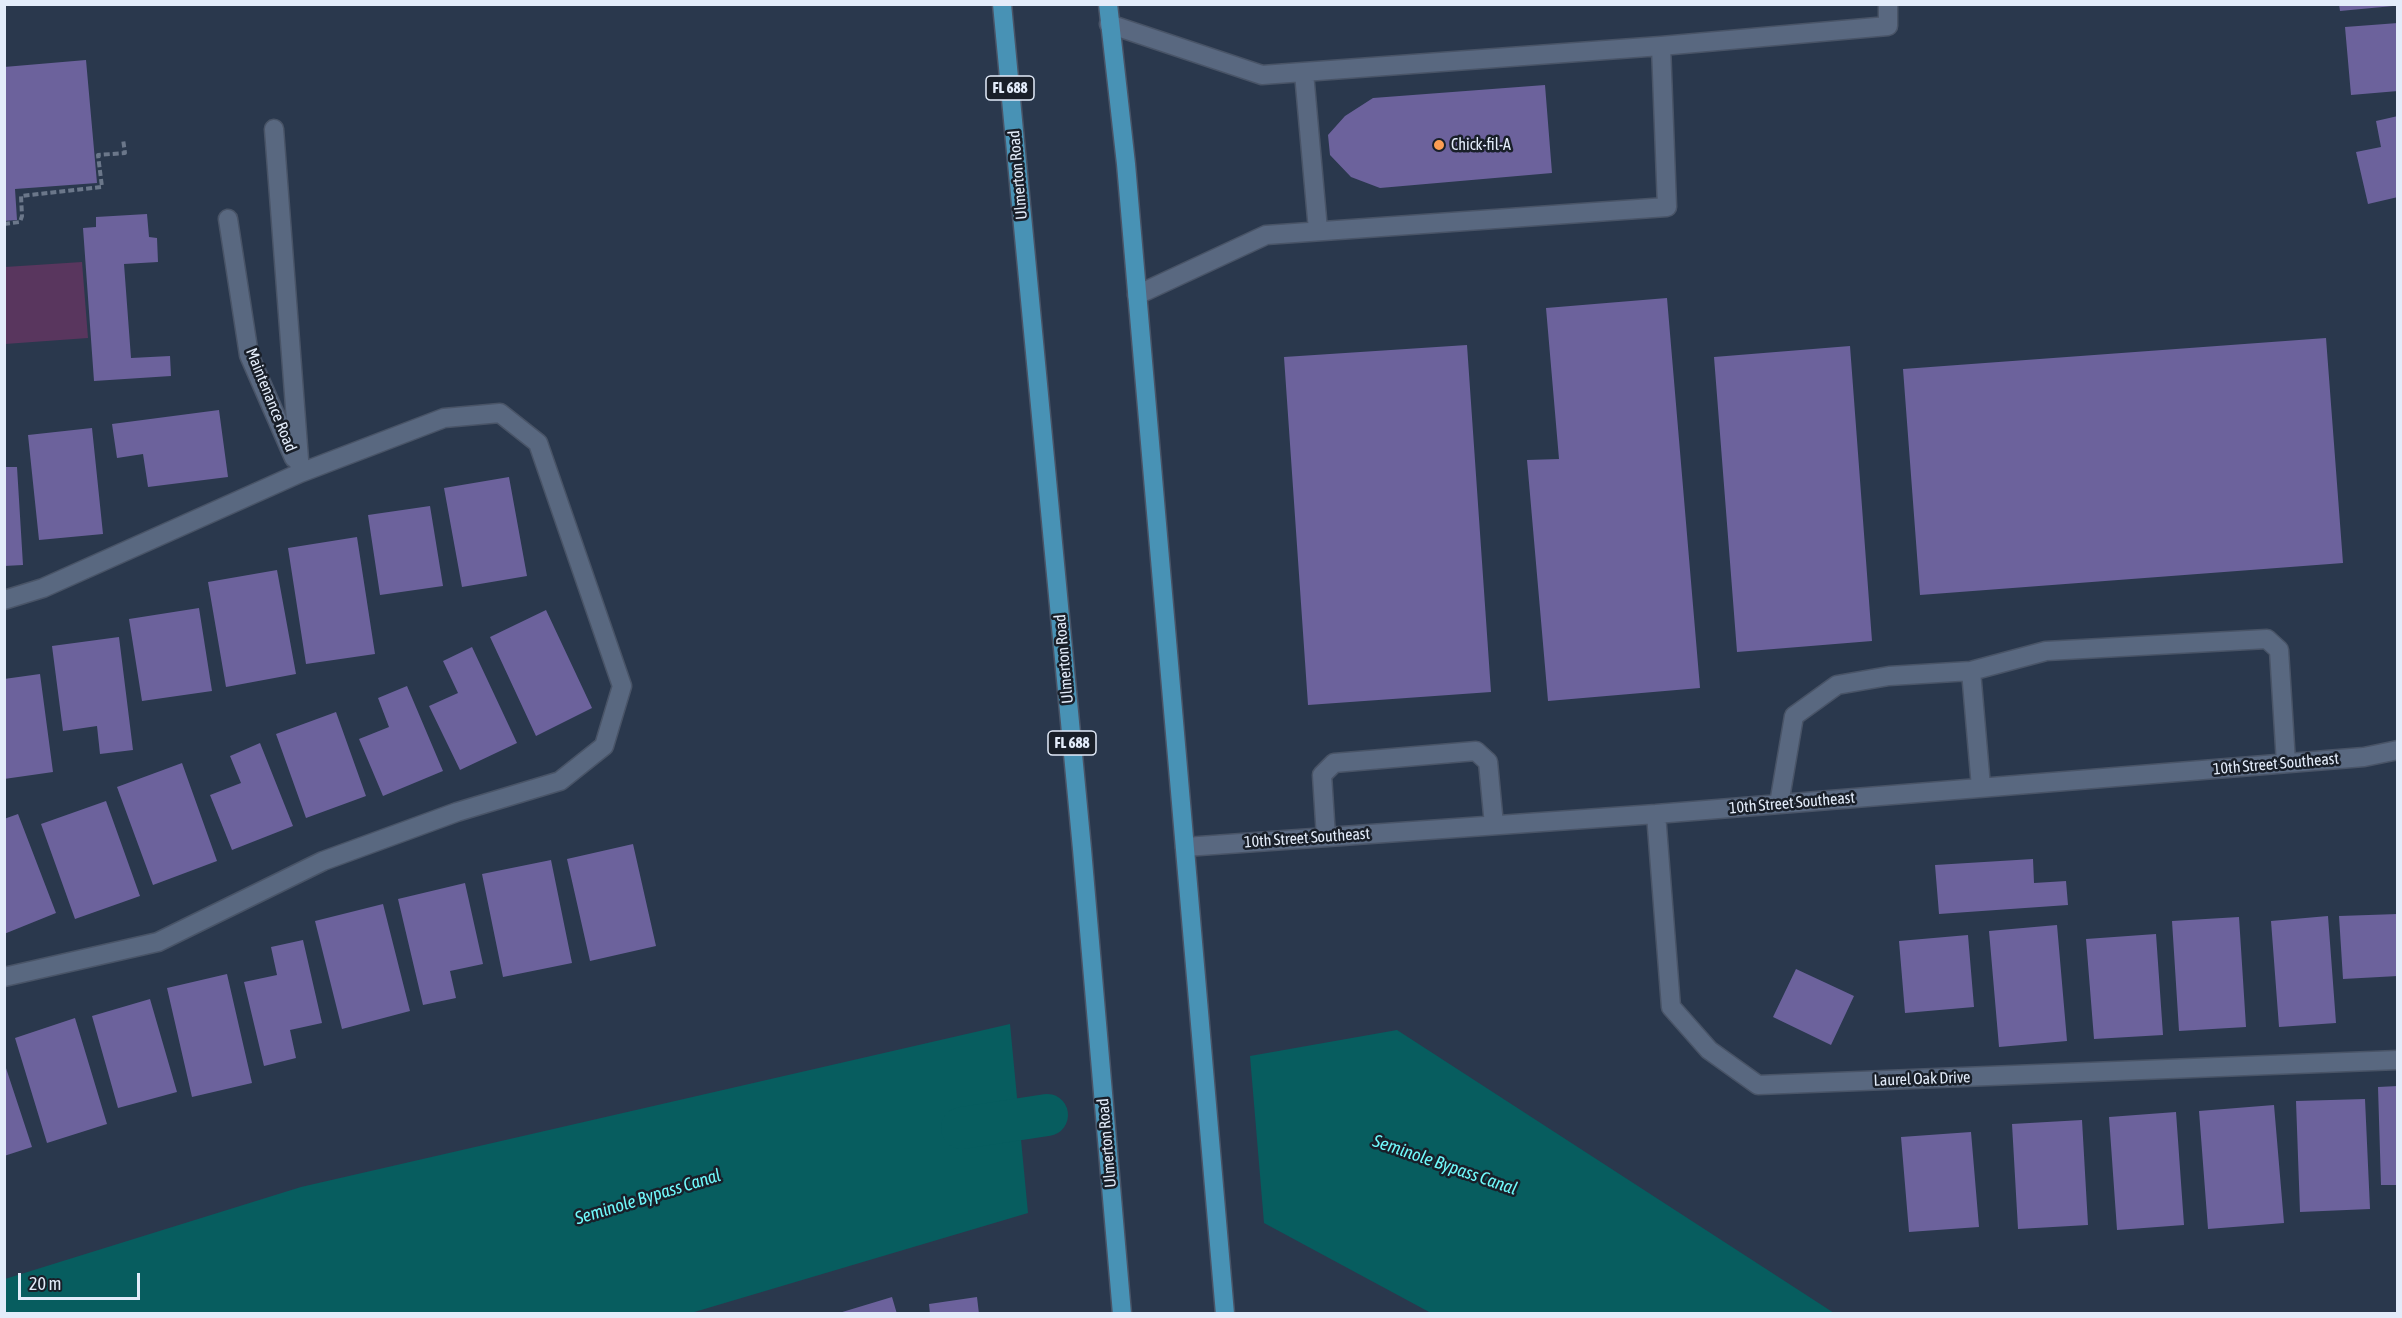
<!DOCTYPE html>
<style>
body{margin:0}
#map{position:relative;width:2402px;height:1318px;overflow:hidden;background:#2a384d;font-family:"Asap Condensed",sans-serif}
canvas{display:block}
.frame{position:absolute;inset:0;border:6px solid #e3ecfa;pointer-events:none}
.scale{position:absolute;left:18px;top:1273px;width:122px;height:27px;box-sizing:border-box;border:3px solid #e3ecfa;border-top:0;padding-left:8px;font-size:18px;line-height:21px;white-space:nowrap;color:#e3ecfa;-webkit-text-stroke:4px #191f29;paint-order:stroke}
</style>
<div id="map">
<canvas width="2402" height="1318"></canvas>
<div class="frame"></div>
<div class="scale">20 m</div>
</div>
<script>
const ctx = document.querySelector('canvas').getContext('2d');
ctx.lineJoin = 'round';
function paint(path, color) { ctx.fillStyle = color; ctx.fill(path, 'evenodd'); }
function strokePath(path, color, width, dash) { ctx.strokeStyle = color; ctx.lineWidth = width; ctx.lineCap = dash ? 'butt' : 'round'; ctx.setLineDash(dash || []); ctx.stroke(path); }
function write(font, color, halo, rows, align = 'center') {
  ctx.font = font + ' "Asap Condensed",sans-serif'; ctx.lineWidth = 5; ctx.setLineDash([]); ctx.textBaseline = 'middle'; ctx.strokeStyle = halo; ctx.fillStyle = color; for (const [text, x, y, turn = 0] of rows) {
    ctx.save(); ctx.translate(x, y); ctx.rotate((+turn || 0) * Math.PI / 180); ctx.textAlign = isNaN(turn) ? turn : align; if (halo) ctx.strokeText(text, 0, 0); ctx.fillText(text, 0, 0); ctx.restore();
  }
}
paint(new Path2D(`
 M82 262 88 338 5 344V267Z`), '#59365e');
paint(new Path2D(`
 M1010 1024 1028 1213 691 1313H5V1279L301 1187Z
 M1397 1030 1834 1313H1431L1264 1223 1250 1056Z`), '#075d5f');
strokePath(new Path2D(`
 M962 1128 1047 1115`), '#075d5f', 42);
paint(new Path2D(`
 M2339 4H2393V6L2340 11Z
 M2398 23V91L2351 95 2345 27Z
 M86 60 97 183 15 189 17 220 4 221V67Z
 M1545 85 1552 173 1380 188 1351 177 1330 155 1328 135 1345 116 1373 98Z
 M2398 116V197L2368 204 2356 152 2381 147 2376 121Z
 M147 214 149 237 157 238 158 262 124 264 131 358 170 356 171 376 94 381 83 228 96 227V217Z
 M1667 298 1700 688 1548 701 1527 460 1559 459 1546 308Z
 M2326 338 2343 563 1920 595 1903 369Z
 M1467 345 1491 692 1308 705 1284 357Z
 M1850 346 1872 641 1737 652 1714 357Z
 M219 410 228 477 148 487 143 454 117 458 112 424Z
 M92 428 103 534 39 540 28 435Z
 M4 467H17L23 565 4 566Z
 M509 477 527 576 462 587 444 488Z
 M430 506 443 586 380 595 368 515Z
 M357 537 375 654 306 664 288 548Z
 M277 570 296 674 226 687 208 582Z
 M199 608 212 691 142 701 129 619Z
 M546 610 592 708 536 736 490 637Z
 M119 637 133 750 100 754 97 726 63 731 52 646Z
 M472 647 517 743 460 770 429 706 458 693 443 661Z
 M40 674 53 772 4 779V679Z
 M407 686 443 771 383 796 359 739 389 727 378 698Z
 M336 712 366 796 306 818 276 734Z
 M260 743 293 826 232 850 210 795 241 783 230 756Z
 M182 763 217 861 153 885 117 787Z
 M106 801 140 896 75 919 41 824Z
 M18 814 56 913 4 934V819Z
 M633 844 656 946 590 961 567 859Z
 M2033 859 2034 883 2066 881 2068 905 1939 914 1935 865Z
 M551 860 572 963 503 977 482 874Z
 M465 883 483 964 450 971 456 998 423 1005 398 899Z
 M383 904 410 1011 342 1029 315 921Z
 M2398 914V976L2343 979 2339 916Z
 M2328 916 2336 1023 2279 1027 2271 921Z
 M2239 917 2246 1027 2179 1031 2172 921Z
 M2057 925 2067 1041 1999 1047 1989 931Z
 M2156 934 2163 1035 2094 1039 2086 939Z
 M1968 935 1974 1007 1905 1013 1899 941Z
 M303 940 322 1023 290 1030 296 1058 264 1066 244 982 277 975 271 947Z
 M1796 969 1854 996 1831 1045 1773 1017Z
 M227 974 252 1083 192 1097 167 988Z
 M150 999 177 1092 118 1108 92 1016Z
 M75 1018 107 1124 47 1143 15 1038Z
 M4 1062 32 1147 4 1156Z
 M2398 1086V1185H2381L2378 1087Z
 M2365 1099 2370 1209 2300 1212 2296 1101Z
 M2274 1105 2284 1223 2208 1229 2199 1111Z
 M2176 1112 2184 1225 2117 1230 2109 1117Z
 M2082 1120 2088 1225 2018 1229 2012 1124Z
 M1971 1132 1979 1227 1909 1232 1901 1137Z
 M892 1297 897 1314H839V1313Z
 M977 1297 979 1314H930L929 1304Z`), '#6c629c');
const minor = new Path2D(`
 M1109 24 1262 75 1661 46 1888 26V4
 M1304 73 1318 230
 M274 129 300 473
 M228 219 249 355 294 458
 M1137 295 1266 235 1667 207 1661 46
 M4 600 43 588 300 473 444 418 500 413 538 443 622 686 604 746 560 781 457 812 323 861 158 942 4 977
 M1981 787 1971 671 2046 651 2267 639 2279 650 2286 763
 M1779 804 1794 716 1837 685 1889 676 1971 671
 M1656 814 1671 1007 1709 1050 1758 1085 2398 1060
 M1326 837 1322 775 1334 763 1476 751 1488 762 1494 825
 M1185 847 1656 814 2364 757 2398 750`);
const major = new Path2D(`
 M1002 4 1082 849 1122 1314
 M1108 4 1126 164 1225 1314`);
strokePath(minor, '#495467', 21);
strokePath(major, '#495467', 21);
strokePath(new Path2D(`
 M4 224 20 222 22 216 21 196 102 187 98 155 125 153 123 139`), '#6b778a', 4, [6, 3]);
strokePath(minor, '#596880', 18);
strokePath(major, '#4892b5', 18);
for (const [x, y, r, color] of [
 [1439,145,6,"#fc9d53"]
]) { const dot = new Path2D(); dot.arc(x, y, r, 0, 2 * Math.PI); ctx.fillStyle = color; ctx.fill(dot); strokePath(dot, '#191f29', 2); }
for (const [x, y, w] of [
 [1010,88,48],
 [1072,743,48]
]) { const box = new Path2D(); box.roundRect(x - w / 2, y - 12, w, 24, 4.5); ctx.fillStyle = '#191f29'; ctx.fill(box); strokePath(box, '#e3ecfa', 1.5); }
write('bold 15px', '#e3ecfa', null, [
 ["FL 688",1010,88],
 ["FL 688",1072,743]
]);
write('16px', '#e3ecfa', '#191f29', [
 ["Chick-fil-A",1451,145]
], 'left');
write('16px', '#e3ecfa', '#191f29', [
 ["Ulmerton Road",1018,175,-95],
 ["Maintenance Road",271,400,68],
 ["Ulmerton Road",1064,659,-95],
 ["10th Street Southeast",2276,764,-5],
 ["10th Street Southeast",1792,803,-5],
 ["10th Street Southeast",1307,838,-4],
 ["Laurel Oak Drive",1922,1079,-2],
 ["Ulmerton Road",1107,1143,-95]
]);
write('italic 18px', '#70fafc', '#191f29', [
 ["Seminole Bypass Canal",1445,1165,19],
 ["Seminole Bypass Canal",648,1197,-17]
]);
</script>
